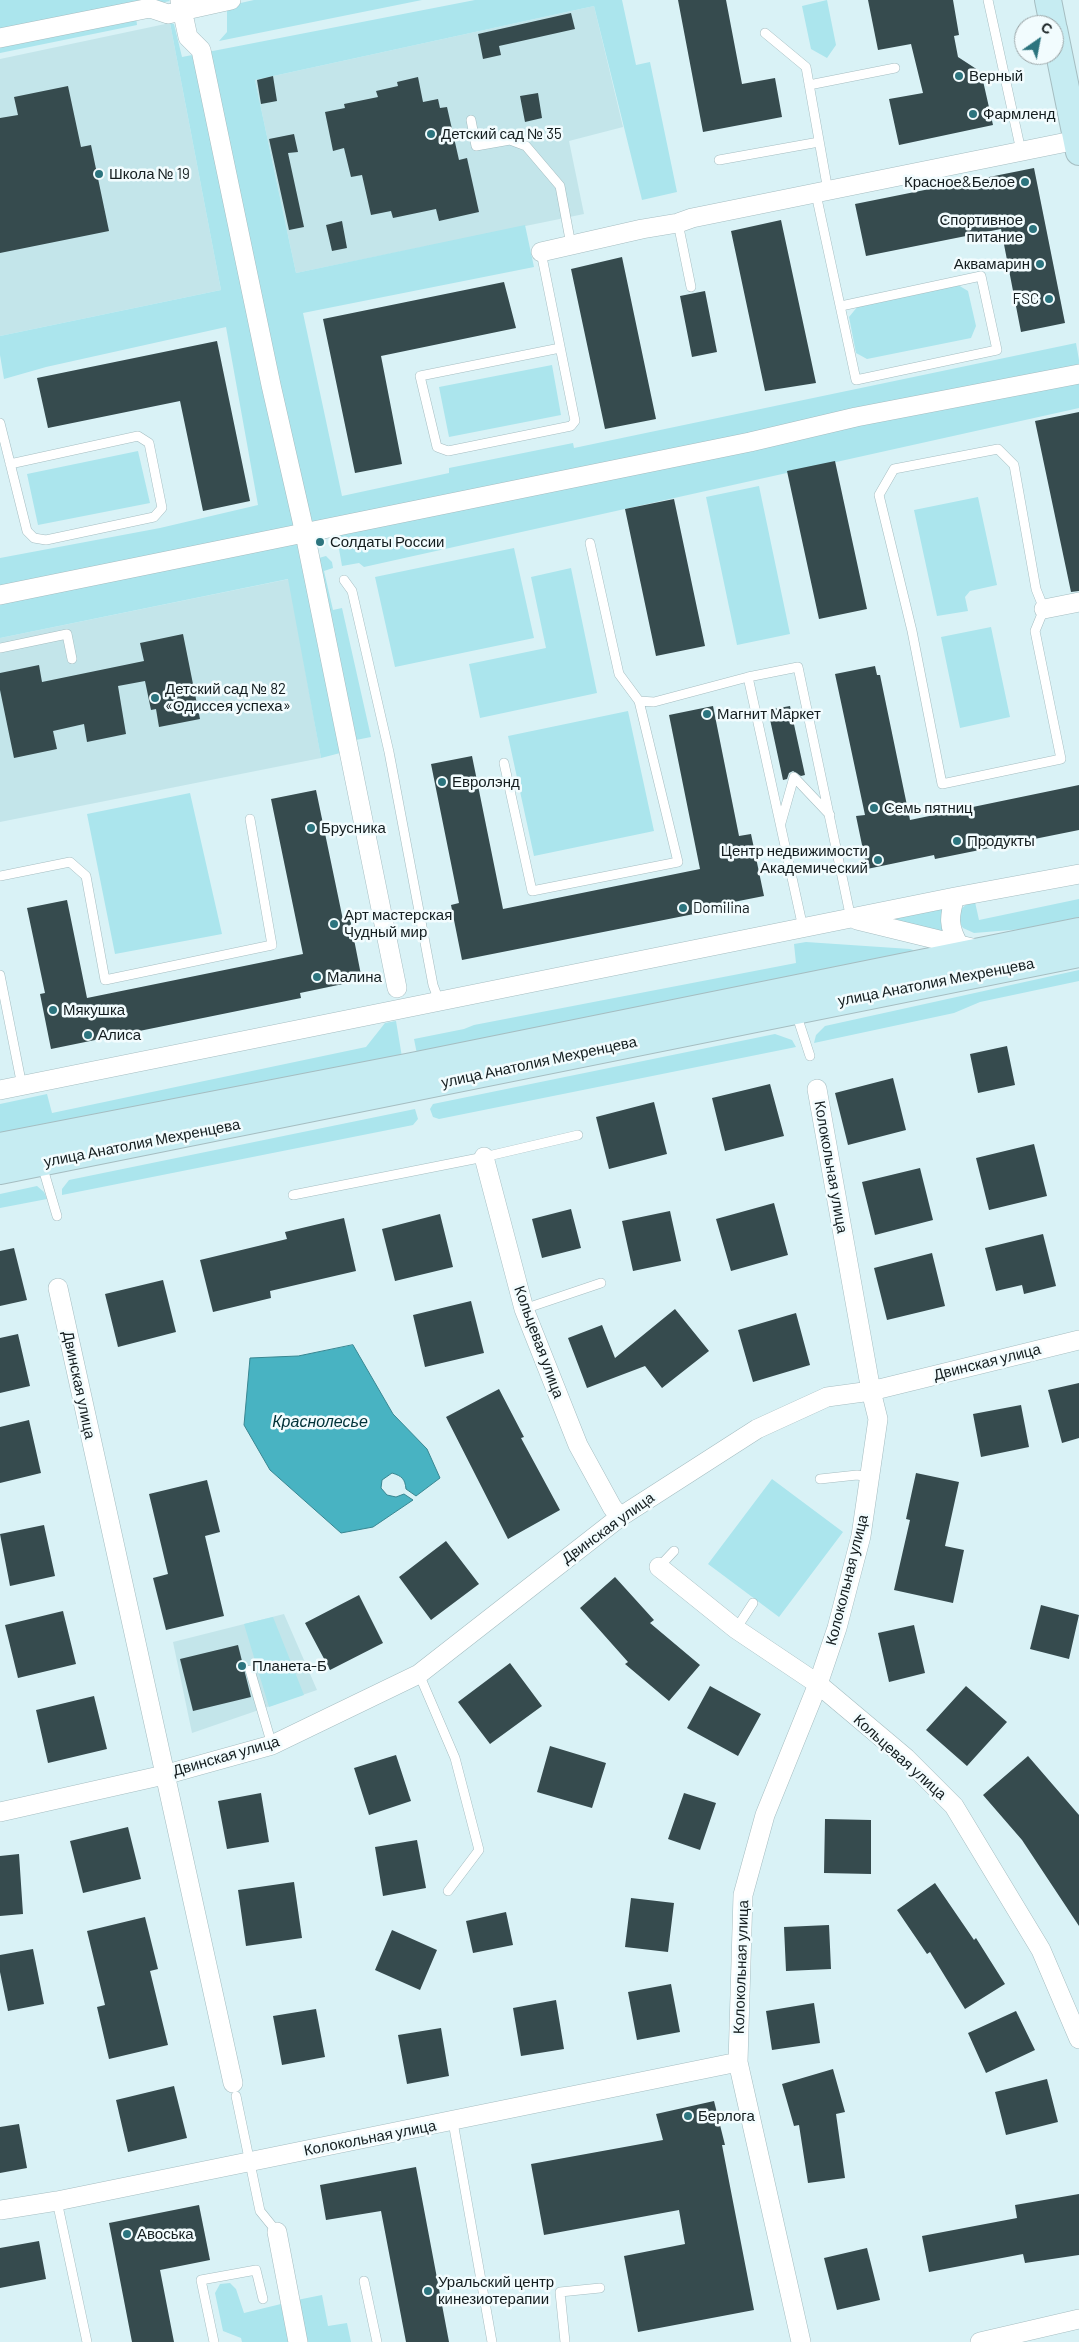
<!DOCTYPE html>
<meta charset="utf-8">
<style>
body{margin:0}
#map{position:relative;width:1079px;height:2342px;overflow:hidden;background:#d9f2f6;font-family:Barlow,sans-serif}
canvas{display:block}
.north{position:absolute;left:1014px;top:15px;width:50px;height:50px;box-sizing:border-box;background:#f2fcfe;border:1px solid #99a3a5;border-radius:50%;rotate:33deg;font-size:14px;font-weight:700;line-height:20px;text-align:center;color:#141d1f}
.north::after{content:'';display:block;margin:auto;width:18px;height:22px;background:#2c747e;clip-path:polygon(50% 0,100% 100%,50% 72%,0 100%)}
</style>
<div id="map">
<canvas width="1079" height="2342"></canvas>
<div class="north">С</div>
</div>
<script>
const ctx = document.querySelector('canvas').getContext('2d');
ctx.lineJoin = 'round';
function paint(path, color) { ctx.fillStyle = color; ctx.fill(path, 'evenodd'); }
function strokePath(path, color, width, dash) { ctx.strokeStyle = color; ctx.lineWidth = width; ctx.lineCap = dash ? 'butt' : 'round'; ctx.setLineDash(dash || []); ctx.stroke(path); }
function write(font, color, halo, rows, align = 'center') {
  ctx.font = font + ' Barlow,sans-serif'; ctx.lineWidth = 5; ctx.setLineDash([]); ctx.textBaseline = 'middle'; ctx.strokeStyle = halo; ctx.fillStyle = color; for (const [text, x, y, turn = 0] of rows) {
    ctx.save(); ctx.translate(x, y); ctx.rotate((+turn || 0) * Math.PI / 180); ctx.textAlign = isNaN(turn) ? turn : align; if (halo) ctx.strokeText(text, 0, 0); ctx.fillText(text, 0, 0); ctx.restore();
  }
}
paint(new Path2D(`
 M594 6 623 127 569 141 584 214 296 273 255 80Z
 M170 23 221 290 0 336V59Z
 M289 579 321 758 0 822V638Z
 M284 1614 317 1690 192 1733 173 1642Z`), '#c3e5ea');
paint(new Path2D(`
 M0 0H169L170 1 0 35Z
 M254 0H422L219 41 227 32V6Z
 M475 0H622L636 65 650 62 677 192 642 200 594 6 255 80 296 273 525 225 534 267 303 313 342 496 449 473V468L573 443 574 448 1076 343 1079 360V408L364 567 359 563 342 566 336 532 310 527 344 752 321 758 288 579 0 638V558L160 528 258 505 226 327 46 367 4 379 0 355V336L221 290 170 23 174 24 182 57Z
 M827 0 836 45 827 58 811 49 802 6Z
 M136 17 137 25 0 53V45Z
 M958 285 968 291 976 326 971 338 867 359 856 353 849 317 858 306Z
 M552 365 561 415 449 437 439 387Z
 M138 451 150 503 38 525 27 474Z
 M759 486 790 634 737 645 706 497Z
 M978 497 997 585 970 591 965 597 968 611 937 616 914 510Z
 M514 548 534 638 395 667 375 577Z
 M326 556 332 562 333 568 324 571 333 610 342 608 371 737 356 740 315 559Z
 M571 568 597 693 480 718 469 664 546 648 531 577Z
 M991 627 1010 717 960 728 941 637Z
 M628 711 654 831 534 856 508 736Z
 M190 793 222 934 115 954 87 814Z
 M1079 899V917L1023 929 974 933 963 928 959 922 961 909 967 904 975 902 979 920Z
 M946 903V935L875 920Z
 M806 942 910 949 916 951 417 1054 414 1039 464 1029 474 1025 796 963 794 944Z
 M1079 970V981L980 1002 954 1013 814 1043 816 1035 825 1026Z
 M396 1021 402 1057 0 1141V1104L47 1094 52 1113 366 1047 385 1023Z
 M775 1034 792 1040 796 1047 439 1119 433 1117 430 1109 433 1104Z
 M415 1109 418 1119 413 1125 62 1195V1189L69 1180Z
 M37 1186 44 1192 47 1199 0 1208V1194Z
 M772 1479 843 1532 779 1617 708 1564Z
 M273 1617 304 1695 269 1707 244 1624Z
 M230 2283 236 2289 244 2313 281 2304 289 2342H242L241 2338 223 2331 215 2293 220 2284Z
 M322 2295 328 2326 347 2323 351 2342H305L297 2300Z`), '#abe5ed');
const water = new Path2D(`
 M353 1345 393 1414 427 1449 440 1478 416 1496 406 1489C405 1479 402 1476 392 1473L382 1480 381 1488 387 1495 396 1497 404 1494 413 1500 373 1527 341 1533 270 1470 244 1425 250 1358 298 1356Z`);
paint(water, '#48b3c2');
strokePath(water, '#388691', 1);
paint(new Path2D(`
 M678 0H726L742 84 775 78 782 117 703 132Z
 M868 0H953L959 35 954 36 958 57 981 72 993 125 899 145 889 99 923 93 911 44 878 50Z
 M571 13 575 29 499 46 501 55 483 59 478 34Z
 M273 76 277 101 261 104 257 80Z
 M418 77 423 102 438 99 440 108 447 107 459 160 467 158 479 212 439 221 436 209 393 218 391 211 371 215 362 175 351 177 344 148 333 151 325 112 345 108 344 104 378 97 376 91 398 86 397 82Z
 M68 86 81 147 91 145 109 231 0 253V118L18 115 14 97Z
 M538 93 542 118 525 122 520 96Z
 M294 134 298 152 288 153 304 227 289 230 269 139Z
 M1034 168 1065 323 1021 332 1001 229 866 256 855 204Z
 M781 220 816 383 765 391 731 231Z
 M342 221 347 248 332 251 326 225Z
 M622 257 656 419 605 429 571 269Z
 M504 282 516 328 381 356 402 464 355 473 323 319Z
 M705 291 717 352 692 357 680 296Z
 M217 341 250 501 203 511 180 401 48 428 37 378Z
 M1079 412V591L1071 592 1035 421Z
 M835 461 867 609 819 619 787 471Z
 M674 499 705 646 656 656 625 509Z
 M183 634 200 719 159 727 156 709 151 710 145 681 118 686 126 734 87 742 84 724 53 731 57 749 14 758 0 690V673L39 665 42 682 144 661 140 643Z
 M875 666 877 675H880L910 820 1079 785V830L935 859 934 855 867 869 856 816 865 815 835 674Z
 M713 706 739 836 751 834 764 896 698 909 699 913 462 960 451 905 459 903 431 764 472 756 503 909 700 869 669 715Z
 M790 706 805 775 801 776 793 771 789 773 787 779 783 780 768 710Z
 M316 790 343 920 350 919 362 980 300 993 301 998 51 1049 40 994 45 993 27 908 67 900 87 998 303 954 271 799Z
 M1007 1046 1015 1085 978 1093 970 1054Z
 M893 1078 906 1130 848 1145 835 1093Z
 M770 1084 784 1136 725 1151 712 1098Z
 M654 1102 667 1154 609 1169 596 1117Z
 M1034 1144 1047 1196 989 1210 976 1158Z
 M920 1168 933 1220 875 1235 862 1182Z
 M774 1203 788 1255 731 1271 716 1219Z
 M571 1209 581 1248 542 1258 532 1219Z
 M670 1211 681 1261 633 1271 622 1221Z
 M440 1214 453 1267 395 1281 382 1229Z
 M344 1218 356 1271 270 1291 271 1298 213 1312 200 1260 287 1239 285 1232Z
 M1043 1234 1056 1286 1024 1294 1022 1285 996 1291 985 1248Z
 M14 1248 27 1300 0 1306V1251Z
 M932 1253 945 1306 887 1320 874 1268Z
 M163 1280 176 1332 118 1347 105 1294Z
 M471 1301 484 1353 425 1367 413 1315Z
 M675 1309 709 1351 662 1388 645 1366 587 1388 568 1338 602 1325 615 1358Z
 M796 1313 810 1365 753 1382 738 1330Z
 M18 1334 30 1386 0 1393V1338Z
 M1079 1383V1438L1062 1443 1048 1390Z
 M499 1389 524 1437 521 1438 560 1510 508 1539 446 1417Z
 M1021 1405 1029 1447 981 1457 973 1414Z
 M29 1420 41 1473 0 1483V1427Z
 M916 1473 959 1482 945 1546 964 1550 953 1603 894 1590 910 1520 906 1519Z
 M207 1480 220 1532 205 1536 224 1616 166 1630 153 1578 168 1574 149 1494Z
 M44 1525 55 1576 10 1586 0 1534Z
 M446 1541 479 1584 431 1620 399 1577Z
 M615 1577 654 1620 650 1623 700 1665 669 1701 625 1664 628 1662 580 1608Z
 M359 1595 383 1643 330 1670 305 1623Z
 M1041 1605 1079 1615 1069 1659 1030 1649Z
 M63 1611 76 1664 18 1678 5 1625Z
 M914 1625 925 1673 889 1682 878 1633Z
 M238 1645 251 1697 193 1711 180 1659Z
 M510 1663 542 1706 490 1744 458 1702Z
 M710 1686 761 1714 738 1756 687 1728Z
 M966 1686 1007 1722 967 1766 926 1730Z
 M94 1696 107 1749 48 1763 36 1710Z
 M550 1746 606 1763 592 1808 537 1792Z
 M396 1755 411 1801 369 1815 354 1768Z
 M1028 1756 1079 1815V1926L1022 1840 983 1795Z
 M261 1793 269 1842 227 1849 218 1801Z
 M684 1793 716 1803 700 1850 668 1839Z
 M825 1819 871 1820V1874L824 1873Z
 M128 1827 141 1879 83 1893 70 1841Z
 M417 1840 426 1888 383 1896 375 1847Z
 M19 1854 23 1914 0 1916V1856Z
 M294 1882 302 1938 246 1946 238 1890Z
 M935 1883 974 1940 976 1938 1005 1984 965 2009 930 1952 927 1954 897 1910Z
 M631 1898 674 1903 668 1952 625 1947Z
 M506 1912 513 1945 473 1953 466 1921Z
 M145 1917 158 1969 150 1971 168 2045 109 2059 97 2007 105 2005 87 1931Z
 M829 1925 831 1969 786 1971 784 1927Z
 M392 1930 437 1950 420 1990 375 1970Z
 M33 1949 44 2004 8 2011 0 1972V1955Z
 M671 1984 680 2032 637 2040 628 1992Z
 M556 2000 564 2049 521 2056 513 2008Z
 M814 2003 820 2043 772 2050 766 2011Z
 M316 2009 325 2057 282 2065 273 2016Z
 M1016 2011 1035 2050 986 2073 968 2033Z
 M441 2028 449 2076 407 2084 398 2035Z
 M833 2069 845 2112 836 2114 845 2178 808 2183 799 2125 794 2126 782 2084Z
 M1047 2079 1058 2122 1006 2135 995 2092Z
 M174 2086 187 2138 128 2152 116 2100Z
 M714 2101 725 2145H722L754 2310 638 2332 624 2256 685 2244 679 2210 544 2235 531 2164 663 2140 656 2114Z
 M19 2124 27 2168 0 2173V2127Z
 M416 2167 433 2257 449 2342H406L381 2211 326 2220 320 2185Z
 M1079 2194V2255L1025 2263 1023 2254 929 2272 922 2236 1017 2218 1015 2205Z
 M199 2205 210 2260 160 2270 174 2342H132L109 2223Z
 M39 2241 46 2279 0 2288V2248Z
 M867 2248 880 2300 837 2310 824 2258Z`), '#364b4e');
const lane = new Path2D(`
 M988 0 1021 151
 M765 33 806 67 828 191
 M809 85 895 68
 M471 120 476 146 510 140 526 146 560 186 571 245
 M719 160 819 142
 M816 194 856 380 997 350 981 276 841 306
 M678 223 691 287
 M541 252 575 421 571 426 448 451 437 447 420 376 560 348
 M0 423 27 531 34 538 46 540 154 517 162 508 149 443 138 436 10 464
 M998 449 1014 465 1036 589 1044 609 1035 631 1061 759 942 784 912 631 879 495 894 469Z
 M344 580 352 591 389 752 433 985 439 1001
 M0 648 67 634 72 659
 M748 677 803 928
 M639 701 654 702 748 677 798 667 851 919
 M504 763 532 891 678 862 639 701 619 674 590 543
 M781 823 794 777 830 815
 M0 876 70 862 86 876 105 980 272 945 250 819
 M0 975 22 1086
 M796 1013 810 1056
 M42 1165 57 1216
 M293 1195 484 1157 578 1135
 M524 1309 601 1283
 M820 1479 857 1475 869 1477
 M659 1567 674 1551
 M736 1629 753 1603
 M250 1670 272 1745
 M419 1674 455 1758 479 1850 448 1891
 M236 2096 260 2211 277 2232
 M453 2122 492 2342
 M57 2201 87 2342
 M364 2281 377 2342
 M214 2342 201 2280 256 2270 263 2299
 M565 2342 560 2292 600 2288`);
const street = new Path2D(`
 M180 0 188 37 201 50 271 385 305 534 397 988
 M0 38 150 8 168 14 231 0
 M541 252 642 229 678 223 692 218 1077 140
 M0 595 750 442 856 417 1079 374
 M1044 609 1079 602
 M955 897C949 916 948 927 959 945
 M857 920 976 949
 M0 1090 955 897 1079 874
 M484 1157 524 1309 578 1445 612 1507 620 1517
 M58 1288 233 2083
 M659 1567 736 1629 818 1684 906 1758 954 1806 1041 1950 1079 2039
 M0 1812 164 1775 272 1745 419 1674 620 1517 757 1429 827 1397 871 1391 1079 1340
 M0 2210 57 2201 738 2062
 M277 2232 298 2342
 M801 2342 738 2062 743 1895 765 1815 818 1684 837 1628 861 1536 878 1419 871 1391 817 1089
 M980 2342 1079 2319`);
const secondary = new Path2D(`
 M1048 0 1053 25
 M1054 29 1079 152
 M0 1146 412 1066 1079 931
 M0 1171 1079 954`);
strokePath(lane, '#a5bdc1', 10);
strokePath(street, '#a5bdc1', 20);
strokePath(secondary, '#a5bdc1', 28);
strokePath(lane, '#fff', 9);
strokePath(street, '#fff', 19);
strokePath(secondary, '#c6ecf2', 26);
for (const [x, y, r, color] of [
 [959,76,5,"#2c747e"],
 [973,114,5,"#2c747e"],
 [431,134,5,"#2c747e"],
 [99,174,5,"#2c747e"],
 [1025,182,5,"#2c747e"],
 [1033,229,5,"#2c747e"],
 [1040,264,5,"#2c747e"],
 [1049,299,5,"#2c747e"],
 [320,542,5,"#2c747e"],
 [155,698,5,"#2c747e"],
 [707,714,5,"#2c747e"],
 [442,782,5,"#2c747e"],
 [874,808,5,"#2c747e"],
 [311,828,5,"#2c747e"],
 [957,841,5,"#2c747e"],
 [878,860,5,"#2c747e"],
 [683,908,5,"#2c747e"],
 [334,924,5,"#2c747e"],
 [317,977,5,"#2c747e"],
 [53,1010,5,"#2c747e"],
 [88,1035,5,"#2c747e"],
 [242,1666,5,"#2c747e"],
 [688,2116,5,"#2c747e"],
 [127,2234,5,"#2c747e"],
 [428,2291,5,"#2c747e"]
]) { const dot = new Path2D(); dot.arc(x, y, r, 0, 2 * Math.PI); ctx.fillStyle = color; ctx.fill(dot); strokePath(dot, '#f2fcfe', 2); }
write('15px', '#141d1f', '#f2fcfe', [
 ["Верный",969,76],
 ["Фармленд",983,114],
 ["Детский сад № 35",441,134],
 ["Школа № 19",109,174],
 ["Красное&Белое",1015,182,"right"],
 ["Спортивное",1023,220,"right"],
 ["питание",1023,237,"right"],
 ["Аквамарин",1030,264,"right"],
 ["FSC",1039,299,"right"],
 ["Солдаты России",330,542],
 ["Детский сад № 82",165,689],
 ["«Одиссея успеха»",165,706],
 ["Магнит Маркет",717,714],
 ["Евролэнд",452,782],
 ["Семь пятниц",884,808],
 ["Брусника",321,828],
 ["Продукты",967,841],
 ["Центр недвижимости",868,851,"right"],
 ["Академический",868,868,"right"],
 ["Domilina",693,908],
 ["Арт мастерская",344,915],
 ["Чудный мир",344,932],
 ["Малина",327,977],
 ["Мякушка",63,1010],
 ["Алиса",98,1035],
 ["Планета-Б",252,1666],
 ["Берлога",698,2116],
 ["Авоська",137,2234],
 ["Уральский центр",438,2282],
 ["кинезиотерапии",438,2299]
], 'left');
write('15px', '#141d1f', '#f2fcfe', [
 ["улица Анатолия Мехренцева",936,982,-11],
 ["улица Анатолия Мехренцева",539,1062,-12],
 ["улица Анатолия Мехренцева",142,1143,-11],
 ["Колокольная улица",831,1167,80],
 ["Кольцевая улица",539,1342,70],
 ["Двинская улица",987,1362,-14],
 ["Двинская улица",79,1385,78],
 ["Двинская улица",608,1528,-36],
 ["Колокольная улица",847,1580,-76],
 ["Двинская улица",226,1756,-16],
 ["Кольцевая улица",900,1757,42],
 ["Колокольная улица",741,1967,-88],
 ["Колокольная улица",370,2138,-11]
]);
write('italic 16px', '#003238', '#f2fcfe', [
 ["Краснолесье",320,1422]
]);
</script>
